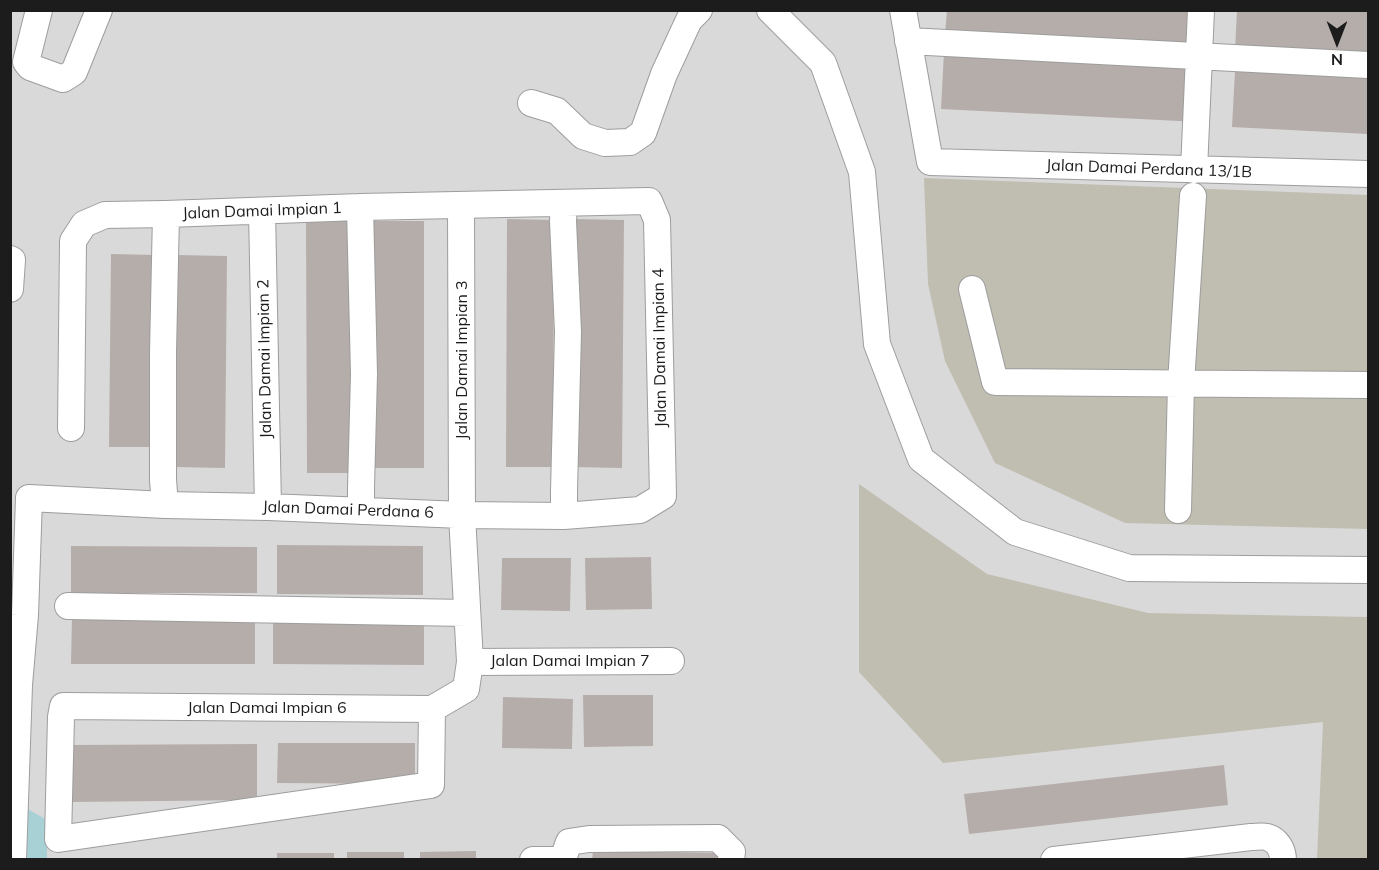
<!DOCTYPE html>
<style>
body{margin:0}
#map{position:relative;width:1379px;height:870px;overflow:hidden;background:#ede8e3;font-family:Mulish,sans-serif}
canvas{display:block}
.frame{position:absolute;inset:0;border:12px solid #1c1c1c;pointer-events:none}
.north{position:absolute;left:1307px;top:12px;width:60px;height:60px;-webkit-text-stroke:4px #fff;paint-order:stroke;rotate:180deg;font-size:16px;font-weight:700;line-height:24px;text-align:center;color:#1c1c1c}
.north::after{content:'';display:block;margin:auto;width:21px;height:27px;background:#1c1c1c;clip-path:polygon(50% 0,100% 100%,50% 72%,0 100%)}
</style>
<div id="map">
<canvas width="1379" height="870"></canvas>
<div class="frame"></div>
<div class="north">N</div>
</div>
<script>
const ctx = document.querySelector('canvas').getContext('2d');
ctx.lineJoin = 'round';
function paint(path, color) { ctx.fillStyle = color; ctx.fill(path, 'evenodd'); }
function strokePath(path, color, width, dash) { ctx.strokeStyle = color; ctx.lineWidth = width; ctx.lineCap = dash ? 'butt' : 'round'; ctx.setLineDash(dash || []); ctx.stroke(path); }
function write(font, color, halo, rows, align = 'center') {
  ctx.font = font + ' Mulish,sans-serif'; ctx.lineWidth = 4.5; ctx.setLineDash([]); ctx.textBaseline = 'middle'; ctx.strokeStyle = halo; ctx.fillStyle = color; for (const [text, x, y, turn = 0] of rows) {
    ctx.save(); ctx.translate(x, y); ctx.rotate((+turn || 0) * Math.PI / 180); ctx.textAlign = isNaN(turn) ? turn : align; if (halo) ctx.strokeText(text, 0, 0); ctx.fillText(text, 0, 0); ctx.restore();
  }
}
paint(new Path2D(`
 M10 11H1368V859H11Z`), '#dad9da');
paint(new Path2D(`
 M924 178 1368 195V529L1125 523 995 463 945 361 928 284Z
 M859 484 987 574 1148 613 1368 617V859H1317L1323 722 943 763 859 672Z`), '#c0beb0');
paint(new Path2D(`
 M10 799 47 820V859H27V835L11 825Z`), '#a8d1d6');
paint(new Path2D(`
 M947 10H1205L1203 47 945 34Z
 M1237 10H1368V57L1235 51Z
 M944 52 1202 65 1199 122 941 109Z
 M1235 71 1368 78V134L1232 127Z
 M507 219 554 220 553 467H506Z
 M575 219 624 220 622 468 573 467Z
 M353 221 354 473H307L306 222Z
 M373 221H424V468H374Z
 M111 254 156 255 155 447H109Z
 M176 255 227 256 225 468 175 467Z
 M277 545 423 546V595L277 594Z
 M71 546 257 547V593H71Z
 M651 557 652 609 586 610 585 558Z
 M502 558H571L570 611 501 610Z
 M273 616 424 617V665L273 664Z
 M72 617 255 618V664H71Z
 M583 695H653V746L584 747Z
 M503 697 573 699 572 749 502 748Z
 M278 743H415V784L277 783Z
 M257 744V800L70 802 69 745Z
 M1224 765 1228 805 969 834 964 794Z
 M476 851V860H420V852Z
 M593 851 718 853V860H592Z
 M347 852H404V860H347Z
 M277 853H334V860H277Z`), '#b5ada9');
const minor = new Path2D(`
 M39 10 26 62 30 67 63 79 74 72 99 10
 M770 10 823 63 862 172 877 344 921 459 1015 532 1129 568 1368 570
 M903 10 930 162 1368 174
 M908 41 1368 65
 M531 103 557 111 583 136 605 143 630 142 643 133 664 74 689 20 699 10
 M1194 170 1201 10
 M564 203 563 221 568 332 564 491V516
 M360 207 364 374 361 488V511
 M262 211 268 507
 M10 259 12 260 10 289
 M972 289 995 382 1368 385
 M29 498 165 505 268 507 462 515 564 516 640 510 663 496 657 220 649 201 360 207 166 214 105 215 84 224 73 241 71 428
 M165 505 163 480V352L166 214
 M1178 510 1181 383 1193 196
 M68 606 467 613
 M470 662 671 661
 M432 709 431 785 58 839 61 717 63 706 432 709 466 689 470 662 462 515 461 205
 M563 859 569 842 589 839 718 838 732 852 731 860
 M13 860 19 685 25 615 29 498
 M533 860H563
 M1054 860 1251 837C1256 837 1262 836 1267 837 1277 840 1283 849 1283 860`);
strokePath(minor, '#9d9d9d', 28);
strokePath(minor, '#fff', 26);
write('16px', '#1c1c1c', '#fff', [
 ["Jalan Damai Perdana 13/1B",1149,169,2],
 ["Jalan Damai Impian 1",262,211,-2],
 ["Jalan Damai Impian 4",660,348,-91],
 ["Jalan Damai Impian 2",265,359,-91],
 ["Jalan Damai Impian 3",462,360,-90],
 ["Jalan Damai Perdana 6",348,510,2],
 ["Jalan Damai Impian 7",570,661],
 ["Jalan Damai Impian 6",267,708]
]);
</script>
